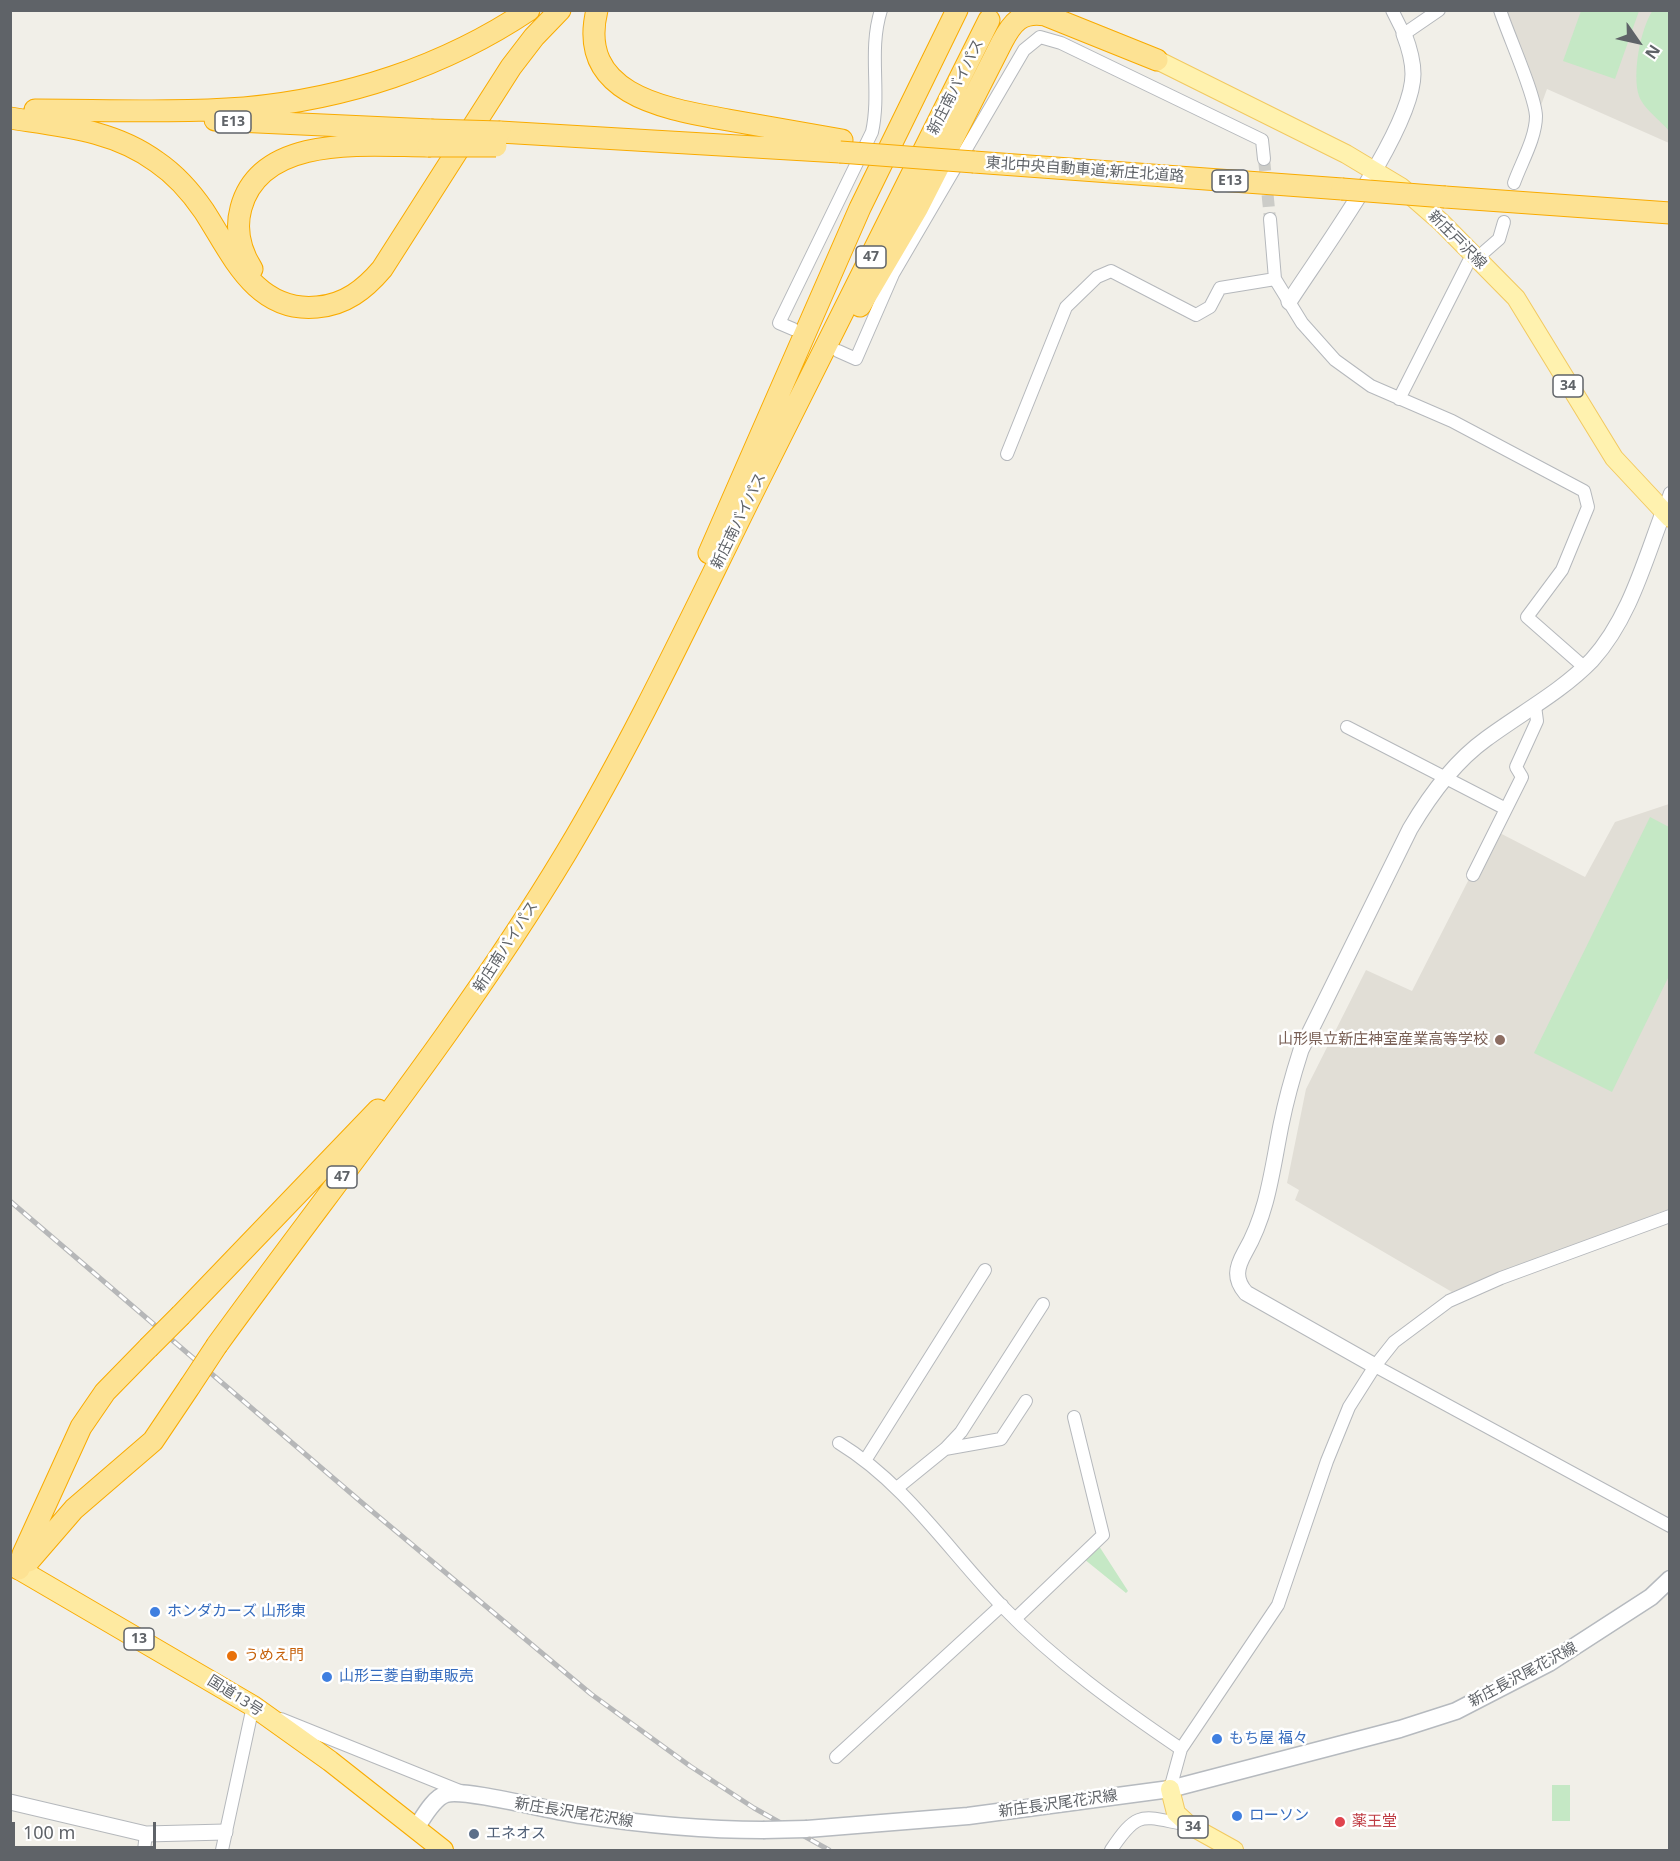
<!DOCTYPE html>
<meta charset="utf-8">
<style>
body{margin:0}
#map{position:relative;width:1680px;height:1861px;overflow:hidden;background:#f1efe8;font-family:"Noto Sans",sans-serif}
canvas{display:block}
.frame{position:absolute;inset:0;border:12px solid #5f6368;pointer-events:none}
.north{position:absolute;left:1608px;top:12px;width:60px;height:60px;-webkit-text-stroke:4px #fff;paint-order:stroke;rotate:124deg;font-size:16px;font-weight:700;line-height:24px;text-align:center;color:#5f6368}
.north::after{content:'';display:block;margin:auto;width:21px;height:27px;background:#5f6368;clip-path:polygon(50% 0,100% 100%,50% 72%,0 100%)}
.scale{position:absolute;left:12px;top:1822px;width:144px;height:27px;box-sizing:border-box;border:3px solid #5f6368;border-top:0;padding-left:8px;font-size:18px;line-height:21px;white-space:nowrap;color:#5f6368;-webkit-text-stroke:4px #fff;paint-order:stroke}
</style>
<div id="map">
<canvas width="1680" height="1861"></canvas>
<div class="frame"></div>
<div class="north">N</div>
<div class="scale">100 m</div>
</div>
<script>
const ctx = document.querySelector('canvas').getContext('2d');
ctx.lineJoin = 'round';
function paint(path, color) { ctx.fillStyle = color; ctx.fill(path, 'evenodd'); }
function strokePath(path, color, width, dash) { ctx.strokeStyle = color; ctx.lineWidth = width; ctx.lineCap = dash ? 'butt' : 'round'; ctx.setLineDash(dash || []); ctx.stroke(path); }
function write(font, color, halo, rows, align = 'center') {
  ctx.font = font + ' "Noto Sans","Noto Sans JP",sans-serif'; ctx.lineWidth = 5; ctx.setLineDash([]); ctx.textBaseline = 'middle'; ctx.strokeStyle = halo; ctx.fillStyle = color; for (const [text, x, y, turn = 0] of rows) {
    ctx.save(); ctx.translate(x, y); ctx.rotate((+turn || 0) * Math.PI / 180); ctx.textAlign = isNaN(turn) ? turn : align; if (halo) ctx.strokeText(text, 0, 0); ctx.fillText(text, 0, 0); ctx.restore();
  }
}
paint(new Path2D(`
 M1502 11H1669V143L1547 89 1539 111Z
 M1669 804V1209L1452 1292 1295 1200 1299 1190 1287 1183 1306 1089 1366 970 1412 991 1494 830 1585 877 1615 822Z`), '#e1ded6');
paint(new Path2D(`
 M1653 10 1669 11V131C1661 121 1643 108 1639 96 1632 75 1640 29 1653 10Z
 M1581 11H1639L1615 79 1563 61Z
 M1650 817 1669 827V976L1612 1092 1534 1053Z
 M1099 1546 1128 1591 1126 1593 1084 1559Z
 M1552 1785H1570V1821H1552Z`), '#c5e8c5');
strokePath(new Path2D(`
 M1264 159 1270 219`), '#ccccc8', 12, [12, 6]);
const minor = new Path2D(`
 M1392 10 1404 34 1439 10
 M1500 10C1508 35 1535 94 1536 116 1536 138 1521 163 1514 183
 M1270 219 1275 279 1302 323 1335 360 1371 386 1452 421 1584 491 1588 507 1562 570 1527 617 1584 667
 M1476 259 1499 239 1504 222
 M793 329 779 323 872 132C881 91 868 51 881 10
 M838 351 856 359 893 274 1024 50 1040 37 1061 43 1262 140 1264 159
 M1399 399 1472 255
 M1007 454 1066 307 1097 277 1111 271 1196 315 1210 307 1220 288 1275 279
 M1663 513 1670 493
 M1347 727 1506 809
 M1473 875 1522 777 1516 767 1537 721 1535 706
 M1375 1366 1670 1526
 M839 1443C906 1484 949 1551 1003 1607 1055 1661 1119 1707 1181 1749
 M945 1449 1001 1439 1026 1401
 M866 1459 985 1270
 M897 1488 945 1449 961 1432 1043 1304
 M1015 1619 1103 1535 1074 1417
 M281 1719 460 1791
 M836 1757 1002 1605
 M1170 1789 1181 1749 1278 1605 1327 1461 1349 1407 1375 1366 1394 1342 1449 1301 1501 1278 1670 1216
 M144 1850 146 1834
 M222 1850 253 1706
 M1111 1850C1139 1808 1142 1817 1189 1825`);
const tertiary = new Path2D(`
 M1289 302C1321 252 1413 128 1413 74 1413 61 1409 47 1404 34
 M1375 1366 1246 1293C1234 1279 1236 1268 1245 1252 1268 1212 1272 1170 1281 1125 1286 1100 1293 1075 1301 1050L1410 829C1430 795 1454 762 1486 739 1521 713 1561 692 1592 660 1629 619 1644 563 1663 513
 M10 1802 146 1834 225 1832`);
const secondary = new Path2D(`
 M416 1828C423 1818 433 1798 446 1794 465 1788 554 1812 581 1815 641 1824 702 1830 763 1830
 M807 1829 968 1816 1170 1789 1400 1729 1456 1711 1549 1663 1651 1597 1670 1579`);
const primary = new Path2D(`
 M1157 60 1346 154 1401 187 1441 222 1516 298 1614 458 1670 518
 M1170 1789 1176 1813 1189 1825 1234 1850`);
const trunk = new Path2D(`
 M10 1564 253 1706 330 1761 443 1850`);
const motorway = new Path2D(`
 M597 10C576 96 668 109 728 120 766 127 804 133 842 140
 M35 110C104 110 175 113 244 108 345 99 444 67 529 10
 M10 118C62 126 114 130 157 162 176 175 191 192 204 211 232 254 255 313 317 307 345 305 365 289 382 269L511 67 534 37 560 10
 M215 120 431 130
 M500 132 840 152
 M974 162 1342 189
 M1445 197 1670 213
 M252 269C240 250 235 230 241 208 261 133 369 146 428 146
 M860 306 917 209 1002 42C1012 23 1021 11 1045 15L1157 60
 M709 553 860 208 957 10
 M181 1315 378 1110
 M217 1345C335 1182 462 1026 566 853 636 736 693 613 754 490 832 333 911 177 989 20
 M29 1561 74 1509 153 1441 190 1386
 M19 1569 23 1554 81 1427 105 1392 148 1348`);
strokePath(minor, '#b5b8bc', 14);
strokePath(tertiary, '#b5b8bc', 17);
strokePath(secondary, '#b6babf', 19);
strokePath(primary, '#f2c960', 20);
strokePath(trunk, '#f9ab00', 22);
strokePath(motorway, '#f9ab00', 23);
strokePath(minor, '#fff', 12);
strokePath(tertiary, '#fff', 15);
strokePath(secondary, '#fff', 16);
strokePath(primary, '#fff2af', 18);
strokePath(trunk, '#feeaa1', 20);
strokePath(motorway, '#fde293', 21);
const rail = new Path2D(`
 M10 1201 367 1507 591 1694 690 1766 754 1808 829 1850`);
strokePath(rail, '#b6b7b8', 5);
strokePath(rail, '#fff', 3, [9]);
const secondaryBridge = new Path2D(`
 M763 1830 807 1829`);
const motorwayBridge = new Path2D(`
 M431 130 500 132
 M428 146H496
 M840 152 974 162
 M1342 189 1445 197
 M148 1348 181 1315
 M190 1386 217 1345`);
strokePath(secondaryBridge, '#b6babf', 19, []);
strokePath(motorwayBridge, '#f9ab00', 23, []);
strokePath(secondaryBridge, '#fff', 16);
strokePath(motorwayBridge, '#fde293', 21);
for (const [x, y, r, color] of [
 [1500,1040,6,"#8d6e63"],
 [155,1612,6,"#3f7fe0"],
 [232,1656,6,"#e8710a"],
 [327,1677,6,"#3f7fe0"],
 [1217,1739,6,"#3f7fe0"],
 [1237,1816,6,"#3f7fe0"],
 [1340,1822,6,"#e0444e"],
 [474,1834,6,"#5c6f8a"]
]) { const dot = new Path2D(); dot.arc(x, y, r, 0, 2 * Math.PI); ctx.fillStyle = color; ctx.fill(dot); strokePath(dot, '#fff', 2); }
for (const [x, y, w] of [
 [233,122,36],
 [1230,181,36],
 [871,257,30],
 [1568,386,30],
 [342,1177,30],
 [139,1639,30],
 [1193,1827,30]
]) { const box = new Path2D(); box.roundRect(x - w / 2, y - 11, w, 22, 4.5); ctx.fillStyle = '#fff'; ctx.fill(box); strokePath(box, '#5f6368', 1.5); }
write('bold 14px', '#5f6368', null, [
 ["E13",233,122],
 ["E13",1230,181],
 ["47",871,257],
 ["34",1568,386],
 ["47",342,1177],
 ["13",139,1639],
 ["34",1193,1827]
]);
write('15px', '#5f6368', '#fff', [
 ["新庄南バイパス",956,87,-63],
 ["東北中央自動車道;新庄北道路",1085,170,4],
 ["新庄戸沢線",1457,240,45],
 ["新庄南バイパス",739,521,-64],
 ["新庄南バイパス",506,947,-57],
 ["新庄長沢尾花沢線",1523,1675,-28],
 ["国道13号",235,1696,32],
 ["新庄長沢尾花沢線",1058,1804,-8],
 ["新庄長沢尾花沢線",574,1813,9]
]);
write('15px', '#785e54', '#fff', [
 ["山形県立新庄神室産業高等学校",1488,1040]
], 'right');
write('15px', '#366cbe', '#fff', [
 ["ホンダカーズ 山形東",167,1612],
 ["山形三菱自動車販売",339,1677],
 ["もち屋 福々",1229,1739],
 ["ローソン",1249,1816]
], 'left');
write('15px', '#c56008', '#fff', [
 ["うめえ門",244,1656]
], 'left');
write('15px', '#be3a42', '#fff', [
 ["薬王堂",1352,1822]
], 'left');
write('15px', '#4e5e75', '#fff', [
 ["エネオス",486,1834]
], 'left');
</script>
